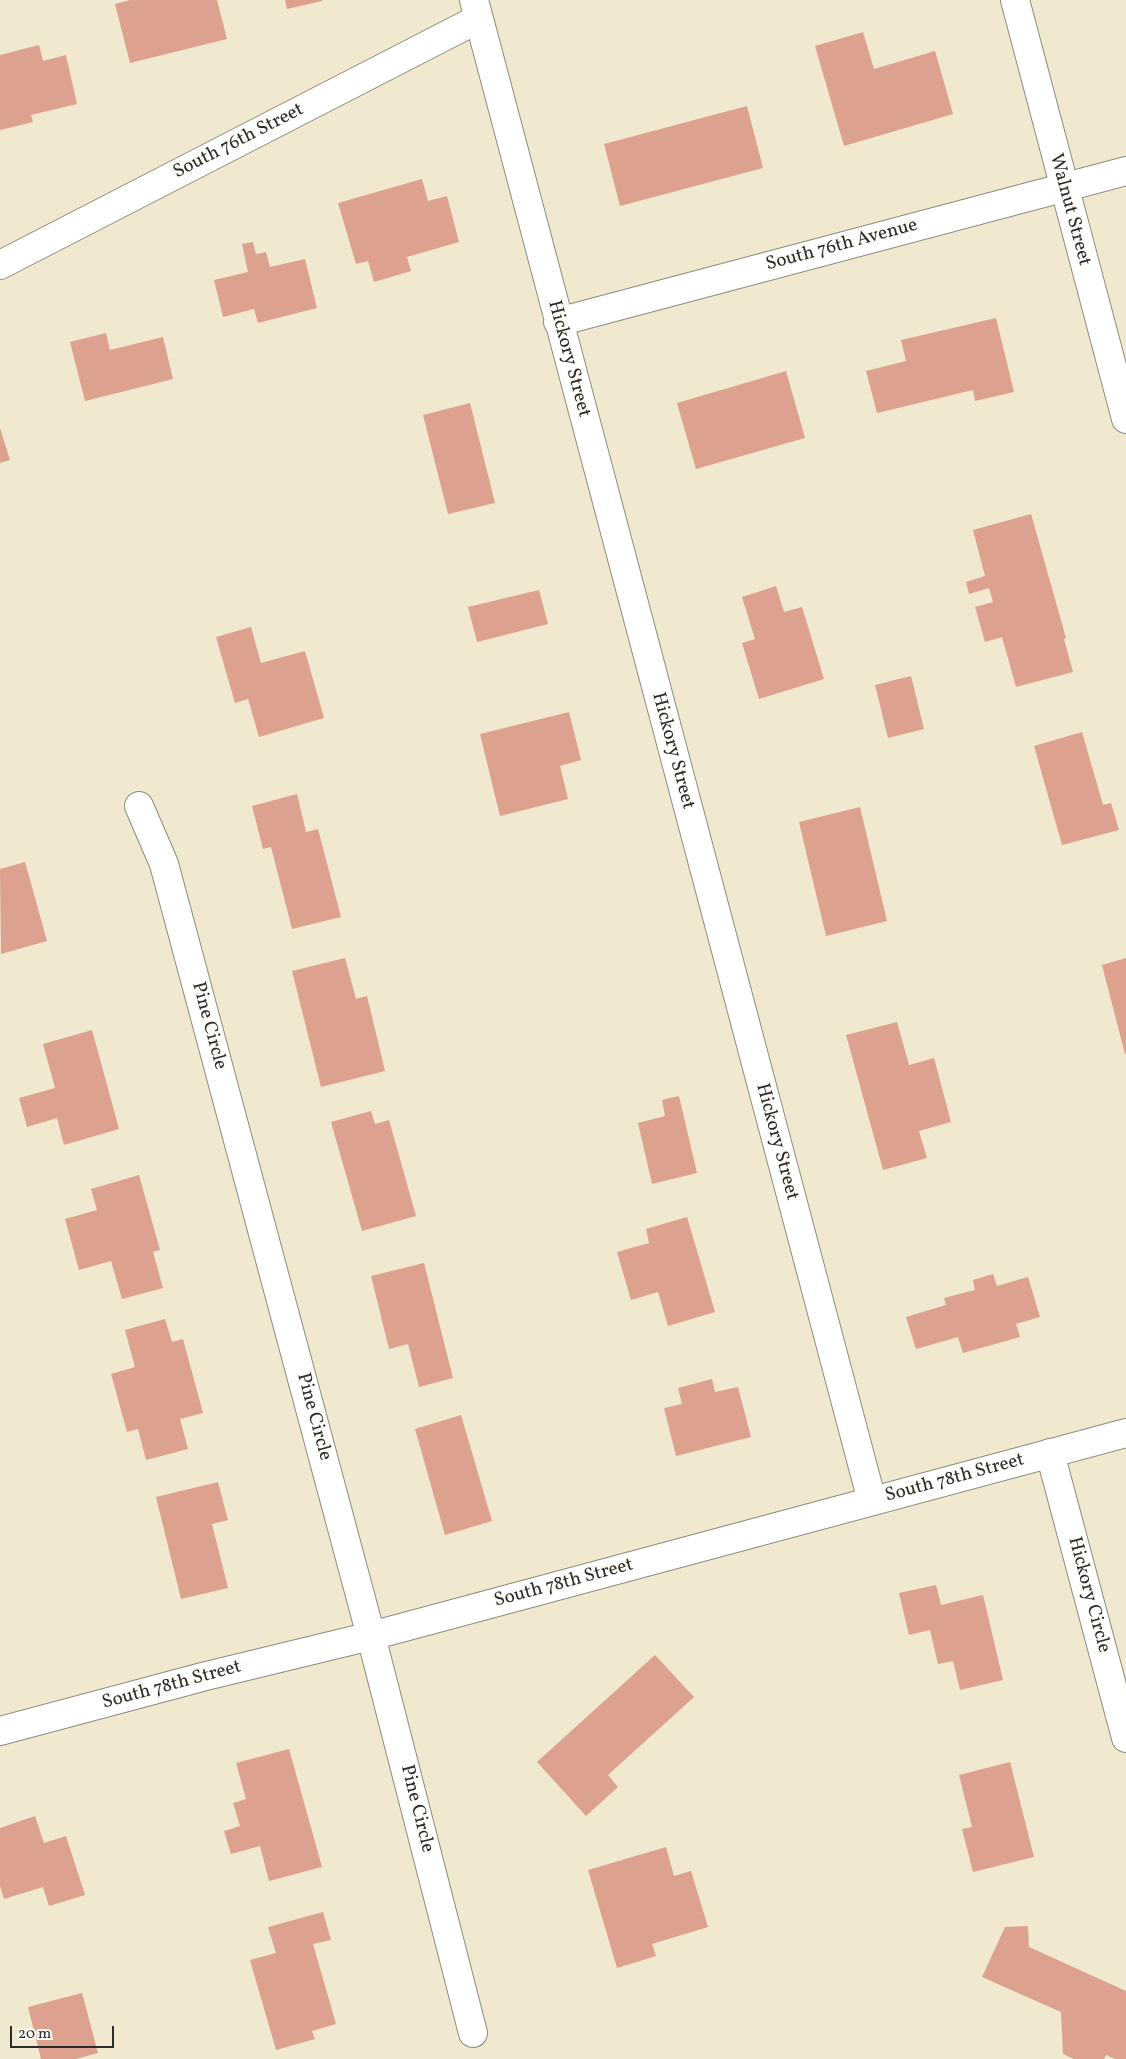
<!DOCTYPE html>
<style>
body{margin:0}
#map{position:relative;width:1126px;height:2059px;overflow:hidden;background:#f0e9cf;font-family:Vollkorn,serif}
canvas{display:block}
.scale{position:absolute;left:10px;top:2026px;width:104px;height:22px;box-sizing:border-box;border:2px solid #2b2b2b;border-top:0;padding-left:6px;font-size:15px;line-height:18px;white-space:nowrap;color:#2b2b2b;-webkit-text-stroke:4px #fdfcf7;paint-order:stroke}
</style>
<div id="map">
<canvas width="1126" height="2059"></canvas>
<div class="scale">20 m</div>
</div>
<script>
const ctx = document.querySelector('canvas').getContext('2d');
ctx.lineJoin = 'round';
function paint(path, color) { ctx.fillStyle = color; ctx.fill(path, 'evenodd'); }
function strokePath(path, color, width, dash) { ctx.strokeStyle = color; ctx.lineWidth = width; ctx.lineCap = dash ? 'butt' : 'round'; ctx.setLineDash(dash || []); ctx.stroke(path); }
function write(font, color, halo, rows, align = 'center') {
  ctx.font = font + ' Vollkorn,serif'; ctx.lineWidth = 4; ctx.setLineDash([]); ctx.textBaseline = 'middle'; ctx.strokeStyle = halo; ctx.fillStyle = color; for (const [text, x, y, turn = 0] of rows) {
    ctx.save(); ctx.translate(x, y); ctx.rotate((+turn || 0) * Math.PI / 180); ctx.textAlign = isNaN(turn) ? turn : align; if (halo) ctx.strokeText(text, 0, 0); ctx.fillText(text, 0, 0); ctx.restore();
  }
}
paint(new Path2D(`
 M130 0H217L227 39 130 63 115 4Z
 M285 0H322V1L287 9Z
 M863 32 874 69 935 51 953 114 844 146 815 46Z
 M39 45 43 61 66 55 77 104 31 115 33 122 0 130V55Z
 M747 106 763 168 620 206 604 144Z
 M422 179 428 201 447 196 459 242 407 257 411 271 374 282 368 261 356 264 338 203Z
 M253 242 256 254 266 252 270 267 305 259 317 308 258 323 254 309 223 317 214 280 248 272 242 244Z
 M996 318 1014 392 975 401 973 390 877 413 866 371 906 361 901 340Z
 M106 333 110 350 163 337 173 379 85 401 70 342Z
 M786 371 805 438 696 469 677 403Z
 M470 403 495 503 448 514 423 415Z
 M0 428 10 460 0 463Z
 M1031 514 1066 638 1064 639 1073 672 1016 687 1002 637 985 642 975 607 993 602 989 588 969 594 966 582 985 576 973 530Z
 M776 586 784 612 802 607 824 679 759 699 742 643 755 639 742 597Z
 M539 590 548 624 477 642 468 607Z
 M251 627 261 663 305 651 324 718 259 737 248 699 235 703 216 637Z
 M911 676 924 729 888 738 875 685Z
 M569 712 581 760 560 766 568 799 500 816 480 734Z
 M1082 732 1103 805 1111 803 1119 830 1062 845 1034 746Z
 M297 794 306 832 318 829 341 917 292 929 271 847 263 849 252 806Z
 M860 807 887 921 826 936 799 822Z
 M25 862 47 941 1 954 0 869Z
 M345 958 356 999 367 996 385 1071 321 1087 292 971Z
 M1126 958V1054H1125L1102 965Z
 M897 1022 909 1065 934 1058 951 1122 919 1131 927 1158 883 1170 846 1035Z
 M92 1030 119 1129 64 1145 57 1118 27 1127 19 1098 55 1088 43 1044Z
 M679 1096 697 1173 652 1184 638 1123 665 1116 662 1100Z
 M371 1111 375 1124 389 1120 416 1216 362 1231 331 1122Z
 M139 1175 160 1250 153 1252 163 1288 122 1299 111 1261 79 1270 65 1219 97 1210 91 1189Z
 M687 1217 715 1312 668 1326 658 1292 631 1300 617 1252 649 1243 646 1229Z
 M424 1263 453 1378 419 1387 408 1344 389 1349 371 1276Z
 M993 1274 997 1286 1028 1277 1040 1317 1016 1324 1020 1337 963 1353 958 1337 916 1349 906 1317 946 1305 944 1298 975 1290 973 1280Z
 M165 1319 172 1342 183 1339 203 1413 180 1419 188 1449 146 1460 138 1429 127 1432 111 1374 135 1367 125 1330Z
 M712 1379 715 1392 738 1387 751 1437 676 1456 664 1408 682 1404 678 1388Z
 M461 1415 492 1521 445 1535 415 1429Z
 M218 1482 228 1520 212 1524 228 1588 181 1599 156 1497Z
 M936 1585 941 1605 983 1595 1003 1680 960 1690 953 1661 938 1664 930 1630 909 1635 899 1593Z
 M655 1655 694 1697 608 1775 618 1787 586 1816 537 1762Z
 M289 1749 322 1867 269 1881 260 1846 231 1854 224 1831 240 1826 233 1803 246 1799 236 1763Z
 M1010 1762 1034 1857 973 1872 962 1829 972 1827 959 1775Z
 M35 1816 44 1843 66 1836 85 1895 49 1906 43 1887 4 1899 0 1886V1828Z
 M666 1847 674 1876 691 1871 708 1927 652 1944 656 1956 617 1968 588 1870Z
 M323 1912 331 1940 313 1944 336 2024 312 2031 315 2039 276 2050 250 1960 276 1953 268 1927Z
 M1028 1926 1029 1947 1126 1991V2059H1115L1106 2055 1104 2059H1074L1063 2054 1061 2012 982 1977 1005 1927Z
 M82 1993 98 2053 76 2059H41L28 2007Z`), '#dda18f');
const minor = new Path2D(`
 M474 0 872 1501
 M1015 0 1126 419
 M0 265 478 19
 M558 322 1126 171
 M139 806 164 864 371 1636 473 2033
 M1050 1453 1126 1738`);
const secondary = new Path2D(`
 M0 1731 206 1676 371 1636 1126 1433`);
strokePath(minor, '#8e8a7d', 30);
strokePath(secondary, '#8e8a7d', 30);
strokePath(minor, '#fff', 28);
strokePath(secondary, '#fff', 28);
write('19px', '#2b2b2b', '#fdfcf7', [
 ["South 76th Street",239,142,-27],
 ["Walnut Street",1069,210,75],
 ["South 76th Avenue",842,246,-15],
 ["Hickory Street",568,359,75],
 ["Hickory Street",672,751,75],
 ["Pine Circle",208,1026,75],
 ["Hickory Street",776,1142,75],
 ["Pine Circle",313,1417,75],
 ["South 78th Street",955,1479,-15],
 ["South 78th Street",564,1584,-15],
 ["Hickory Circle",1088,1595,75],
 ["South 78th Street",172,1686,-15],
 ["Pine Circle",416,1809,76]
]);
</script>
